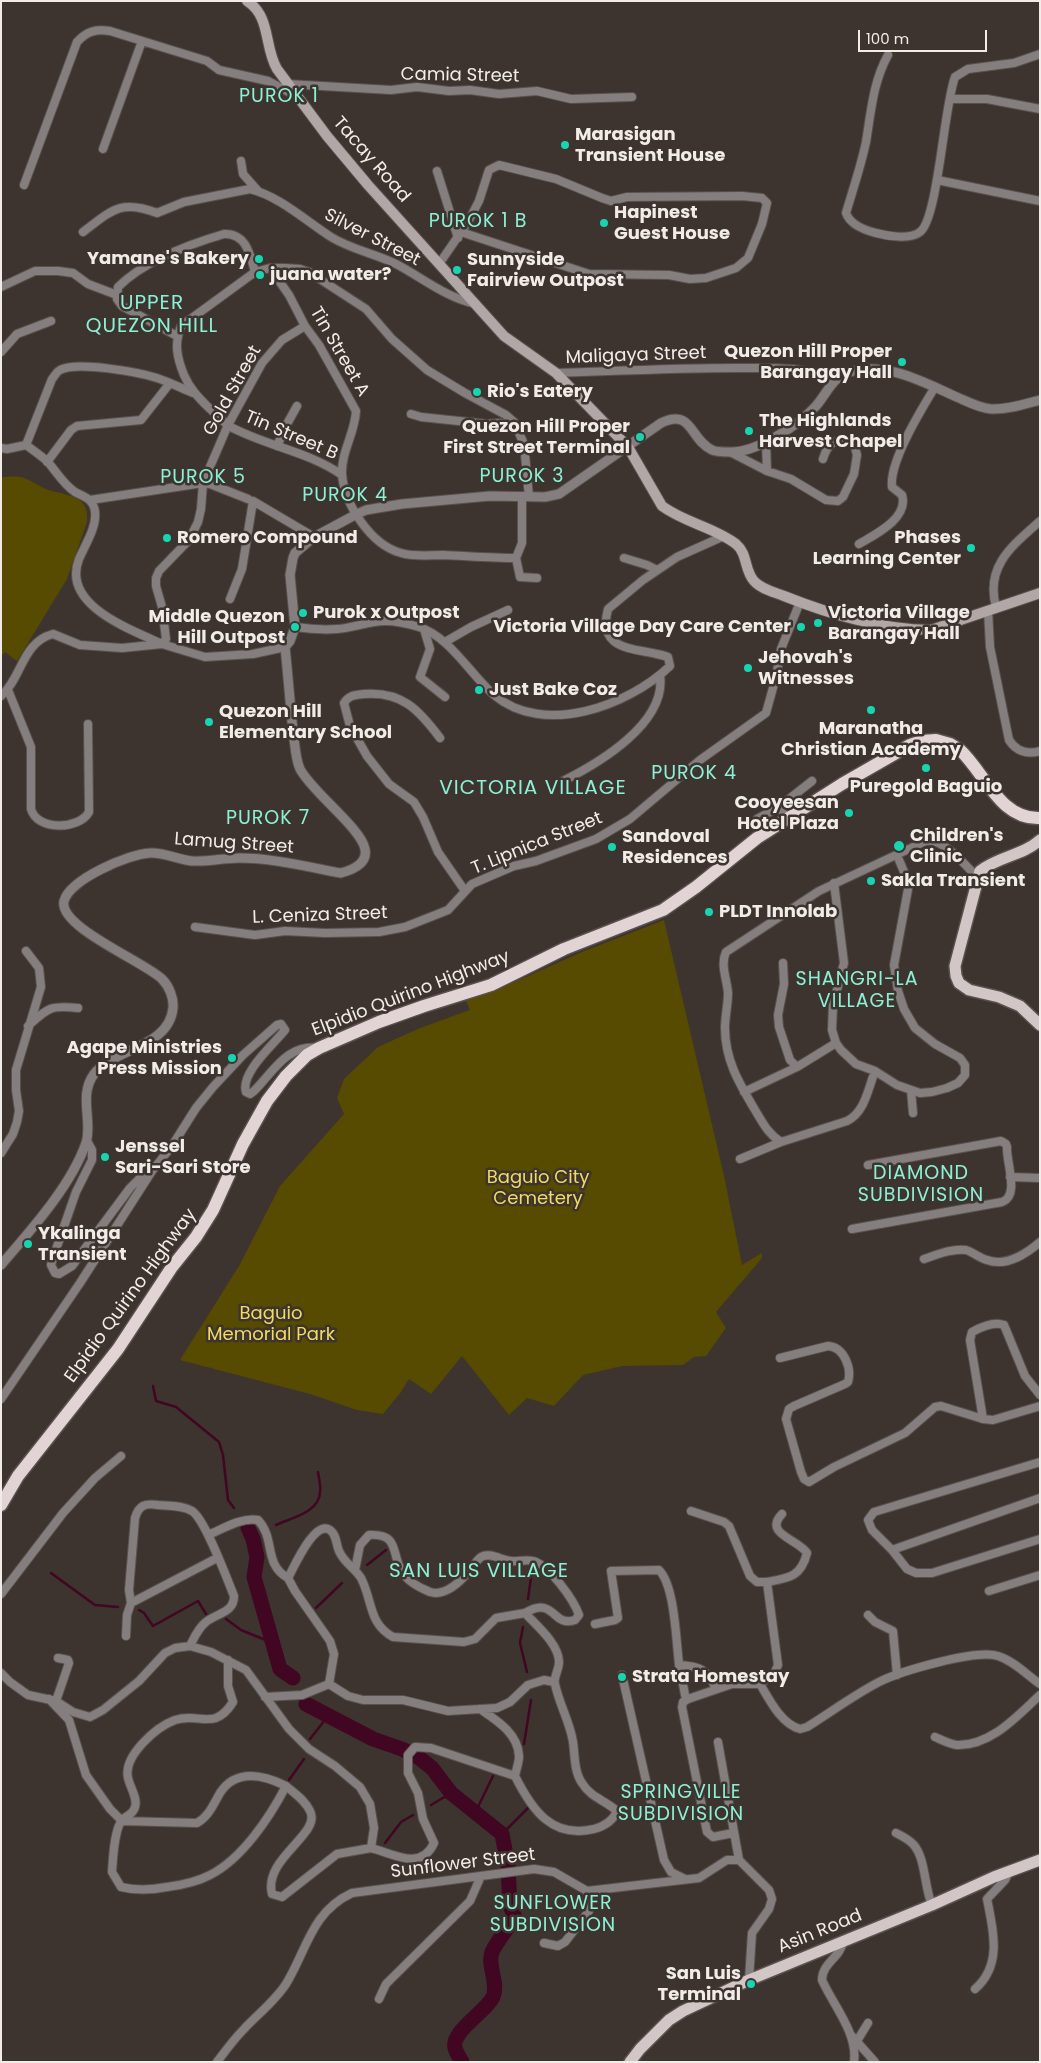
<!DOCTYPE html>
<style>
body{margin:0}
#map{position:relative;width:1041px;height:2063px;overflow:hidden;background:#3d342f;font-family:Poppins,sans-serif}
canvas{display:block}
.frame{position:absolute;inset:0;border:2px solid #f2ece9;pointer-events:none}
.scale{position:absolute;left:858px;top:30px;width:129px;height:22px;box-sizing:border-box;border:2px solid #f2ece9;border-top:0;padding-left:6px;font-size:15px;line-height:18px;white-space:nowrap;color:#f2ece9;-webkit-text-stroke:4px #3d342f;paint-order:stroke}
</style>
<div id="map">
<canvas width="1041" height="2063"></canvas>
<div class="frame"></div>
<div class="scale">100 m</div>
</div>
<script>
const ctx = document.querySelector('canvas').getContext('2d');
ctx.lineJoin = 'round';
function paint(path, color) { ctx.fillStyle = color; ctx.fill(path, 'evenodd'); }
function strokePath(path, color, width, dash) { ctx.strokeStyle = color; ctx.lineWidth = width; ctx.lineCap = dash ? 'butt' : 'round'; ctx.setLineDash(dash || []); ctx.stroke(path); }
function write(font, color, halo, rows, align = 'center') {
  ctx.font = font + ' Poppins,sans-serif'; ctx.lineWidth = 5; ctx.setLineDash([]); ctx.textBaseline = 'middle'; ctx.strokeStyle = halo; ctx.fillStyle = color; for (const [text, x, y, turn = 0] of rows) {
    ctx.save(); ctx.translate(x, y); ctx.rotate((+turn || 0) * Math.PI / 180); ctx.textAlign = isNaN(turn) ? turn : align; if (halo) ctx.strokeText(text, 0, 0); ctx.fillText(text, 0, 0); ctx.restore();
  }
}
paint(new Path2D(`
 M1 477C7 477 15 476 20 477 29 478 39 487 48 490 68 496 90 495 87 522L67 579 17 661 5 652 1 656Z
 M664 920 724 1176 742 1265 762 1253V1258L716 1312 726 1328 706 1356 694 1357 683 1365 622 1366 583 1375 554 1406 527 1398 509 1415 462 1356 431 1394 409 1379 401 1392 383 1414 357 1410 310 1394 180 1360 239 1266 280 1186 344 1114 337 1098 344 1079 378 1047 420 1028 470 1010 466 1001 501 988 582 952Z`), '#564b00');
strokePath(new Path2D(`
 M153 1386 156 1401 176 1407 219 1442 223 1455 228 1500 234 1508
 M276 1525C291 1518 320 1512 320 1492 321 1486 319 1479 318 1472
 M367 1565 386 1550
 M51 1573 95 1605 118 1607
 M528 1599 532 1570
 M316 1608 342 1583
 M139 1610 144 1613 153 1626 198 1601 206 1614
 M226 1619 241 1630 273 1643
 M523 1627 520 1643 527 1672
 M310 1739 328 1716
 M524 1744 531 1700
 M289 1780 304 1759
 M431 1805 451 1793
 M475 1813 493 1776
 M502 1834 528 1808
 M385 1843 401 1822 413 1815`), '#400622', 2.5);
strokePath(new Path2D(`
 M248 1528 253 1539 257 1557 254 1577 280 1669 293 1678
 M306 1704 373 1739 402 1749 418 1757 432 1768 451 1793 502 1834 508 1866 510 1906 515 1917C510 1925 495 1944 492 1952 487 1966 499 1983 493 1997 486 2012 451 2031 455 2048 456 2052 460 2058 462 2062`), '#400622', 15);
const minor = new Path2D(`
 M888 55C873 82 871 112 866 142 861 166 853 189 846 213 850 224 864 230 876 233 887 236 910 240 920 232 938 219 944 105 955 77L968 69 1014 63 1040 54
 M287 84 391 90 417 87 449 91 470 90 499 94 537 91 571 99 632 97
 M950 99H987L1040 109
 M103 149 142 41
 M241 161 243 174 258 191
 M437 171 458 238
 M937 180 1040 201
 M24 185 77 42C87 31 96 29 110 31L207 61 219 70 268 81 296 96
 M83 232C112 210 121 199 157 213L184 202 250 189C279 196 306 221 331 237 352 250 377 254 398 265 424 279 447 298 476 304
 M439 264 468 222 479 201 489 170 499 165 556 179 602 198 611 201 627 197 742 196 762 198 767 203 762 224 748 258 736 268 706 278 690 279 669 275 589 274 461 232
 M270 268 289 295 305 326 319 345 356 411C355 433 341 452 342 474 344 504 371 545 401 553 414 557 430 555 443 555 467 556 492 558 516 558
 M1 287 35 271H58L73 273 88 284 117 295
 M177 336 122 306 117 299 118 287C144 261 190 244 224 234 246 233 250 254 255 272
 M1 352 17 334 51 321
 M556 373C616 371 676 368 736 368 769 368 804 366 835 379
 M411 414 421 417 487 424 514 422
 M26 445C33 450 40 455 47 461 56 471 63 484 75 492 80 495 88 497 91 502 93 504 95 509 95 512 97 527 85 545 79 559 61 605 130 629 162 644L166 639 162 607 156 586V578L159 571 189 540 198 522 201 509 203 483 228 425 262 363 282 340 305 326
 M26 445 52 379C55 376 56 372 60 370 77 361 138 372 157 378 169 382 181 388 193 393
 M277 446 287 424 297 406
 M1 448 7 449 26 445
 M732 453 767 471 766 442
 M47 462 71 430 77 426 141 420 170 383
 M767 471 791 479 826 500 838 501 843 497 854 474 857 455 854 444C839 433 827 444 823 459
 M342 475C308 451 265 446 229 426 222 421 216 414 209 408 198 397 190 389 184 375 177 358 174 344 181 326L255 272 270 268H284L300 269 309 272 366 309 392 339 427 370 465 393 506 415 514 422 524 444 529 497
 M522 496V543L516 558 520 577 537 578
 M90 500 203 483 210 484 248 499
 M859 544C876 534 909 518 902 495L892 487C889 462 921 410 935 387
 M624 558 647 565 657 570
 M230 599 242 569 253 501 314 537
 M996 607C985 566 1012 546 1040 521
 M988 610 990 647 1009 740C1016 751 1027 755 1040 751
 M295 627C309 629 323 630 337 629 353 628 369 621 385 621 395 621 409 624 419 627 450 637 470 674 494 695 544 737 628 706 670 666L668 657C639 647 596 654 608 609L643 580 677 557 724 536
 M424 629 430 649 420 677 445 697
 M445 642 471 627 508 610
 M8 690 31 747V809C37 831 79 830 89 812L88 724
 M1 696C22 678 22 642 53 634L80 645 122 648 162 644 205 657 253 654 285 647
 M440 738C419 710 402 691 364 694 355 695 349 695 344 703L350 726 367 756 389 784 414 802 423 817 438 852 465 891
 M563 781C599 763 667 723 660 675
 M787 818 779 807 812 781
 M757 819 779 807
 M834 883 844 963 833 1005 832 1030 836 1043 841 1050 856 1064 875 1071 897 1085 920 1093 932 1092 947 1088 958 1083 965 1075V1065L960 1058 935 1044 915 1028 904 1009 898 991 894 965 909 884 897 855
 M195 927 255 935 285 931 325 933 379 932 405 927 448 910 472 884 514 866 536 861 596 839 630 819 700 760 766 713 776 677 781 649 800 602
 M783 963 784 984 778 1015 779 1027 790 1060 797 1067
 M28 1026C48 1008 50 1005 78 1008
 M911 1090 913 1113
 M744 1092 797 1067 836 1043
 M87 1141 92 1150V1160L76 1192 53 1258 51 1265 55 1273 59 1274 72 1266 130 1188 141 1177 151 1172
 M781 1142C768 1134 763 1123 755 1110 739 1083 725 1060 725 1028 725 1016 728 1005 728 993 727 979 720 965 726 952L819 891 926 841C944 838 966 866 978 878
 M1 1153 13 1134 17 1122 19 1111 16 1090V1070L41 987 39 968 26 951
 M740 1159 781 1142 847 1121C865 1112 868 1089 875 1071
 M1010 1177 1040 1178
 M852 1229 1002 1202C1020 1196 1006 1162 1007 1147L1006 1144 1001 1141 868 1165
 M924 1259C936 1255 952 1248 966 1250 973 1252 979 1258 987 1260 1005 1267 1026 1254 1040 1242
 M780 1358 828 1346C844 1347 852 1368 848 1382L845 1384 794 1406 789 1409 786 1419 801 1472 804 1479 809 1482 834 1467 905 1433 935 1407 941 1406 983 1419 993 1420 1040 1406
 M1 1399 80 1283 152 1171 172 1146 196 1108 213 1087 243 1055 277 1025 281 1024 285 1030C274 1044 240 1073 246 1092L250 1094 254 1091C274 1071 287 1044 319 1048
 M983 1419 970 1340 972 1332C981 1327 994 1321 1004 1325L1025 1376 1040 1395
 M1040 1462 874 1512 868 1520 872 1530 892 1550 907 1569 916 1573H932L1040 1539
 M691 1511 724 1522 729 1526 750 1576 757 1582H767L778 1665 774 1674 760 1684
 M208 1535C223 1529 241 1517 258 1520 276 1539 263 1564 288 1578
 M892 1550 1040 1498
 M355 1570 360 1545 369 1535C400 1533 391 1554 402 1572 408 1582 420 1588 430 1592 446 1597 462 1580 471 1569 474 1565 477 1560 481 1557 490 1552 501 1560 511 1561 518 1562 526 1559 533 1561 549 1565 574 1600 579 1615L575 1620C552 1628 555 1595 525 1613
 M767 1582C789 1578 801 1577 807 1553 798 1539 763 1534 782 1514
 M989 1591 1040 1575
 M1 1594 63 1513 95 1478 121 1456
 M868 1615 875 1622 893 1631 897 1675
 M595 1624 615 1620 618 1618 611 1571 659 1570C675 1586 676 1641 679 1664 681 1674 683 1684 685 1695
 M126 1636 127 1615 131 1603
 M190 1646C194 1638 198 1628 206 1622 217 1613 234 1613 234 1596 227 1579 205 1519 192 1511 182 1505 168 1506 158 1505 145 1503 139 1505 135 1518L129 1590 131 1603 217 1558
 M679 1665C700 1666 708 1670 716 1689
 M1 1673 10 1682 28 1695 56 1701 73 1712 90 1717 103 1710 139 1681 165 1653 175 1648 190 1646 211 1652 246 1670 289 1729 309 1749 335 1766 360 1787 370 1804 374 1828 371 1848C392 1853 421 1872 434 1843L423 1819 418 1793 408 1773V1755L415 1747 431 1748 515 1776
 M622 1675 664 1860 671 1872 685 1879
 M329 1684 334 1654 330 1641 295 1591 288 1578C294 1567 315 1519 330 1530 337 1535 336 1545 339 1551 344 1563 355 1568 361 1578 373 1601 368 1623 393 1637L464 1642 475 1639 496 1618 525 1613C536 1625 559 1644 559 1662 559 1670 553 1678 555 1684 559 1704 570 1722 573 1742 575 1755 574 1772 582 1783 591 1798 605 1800 617 1811 613 1821 605 1826 594 1829 552 1839 532 1810 515 1776 516 1770 519 1763 519 1756 518 1733 496 1720 480 1709
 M265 1697 302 1695 329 1684 348 1696 363 1700H403L448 1711 497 1708 510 1702 528 1685 544 1680 554 1682
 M49 1699 69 1720 86 1775 110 1809 122 1821 197 1823C209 1816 213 1805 220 1793 236 1768 264 1775 286 1786 270 1817 242 1859 210 1875 197 1882 182 1885 167 1887 151 1890 137 1891 121 1887L112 1872C113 1859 114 1830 122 1820 127 1815 133 1815 135 1807 138 1799 130 1787 128 1778 123 1756 156 1727 175 1720 200 1712 214 1732 233 1702L228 1686V1660
 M56 1701 69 1663 68 1660 58 1658
 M935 1737C942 1740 949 1744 957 1745 991 1746 1017 1716 1040 1695
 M718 1742 739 1860
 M286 1786C295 1794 305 1800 310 1811 322 1834 263 1858 272 1894L282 1897 337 1854 371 1848
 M733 1833 713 1837 707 1832 682 1707 683 1702 688 1699 732 1684H760C769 1699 781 1724 800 1729L807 1727C831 1712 854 1695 879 1682 901 1671 976 1649 998 1656 1014 1661 1027 1675 1040 1684
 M896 1833C902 1836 909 1840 913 1844 926 1858 924 1887 932 1905
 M843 1942C840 1958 822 1963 822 1980 833 2005 858 2033 854 2062
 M544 1943 558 1946 565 1942 589 1911 590 1903 587 1891
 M975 1989C1003 1965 993 1929 987 1899L1005 1880 1009 1872
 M379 1999 386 1984 470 1901 481 1876
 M850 2034 875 2062
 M857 2041 868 2023
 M217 2062C226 2050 234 2039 244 2029 258 2014 275 2001 286 1984 307 1950 311 1912 352 1893L534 1869 554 1872 587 1891 699 1878 727 1860H739L769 1890 772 1899 769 1909 752 1933 749 1980`);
const tertiary = new Path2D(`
 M1 1265C31 1230 71 1186 86 1143 93 1121 78 1096 94 1074 114 1048 169 1048 173 1008 174 998 169 986 162 979 145 962 58 927 64 901 70 879 129 854 150 853 164 852 179 860 192 861 208 862 224 858 239 858 273 858 308 867 341 873 352 870 368 864 365 849 361 828 312 792 300 769 295 758 295 743 293 731 290 703 288 675 285 647L290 641 295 627 290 575 293 558 295 553 314 537 355 515 366 510 402 504 490 496 545 497 559 494 661 423C693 408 689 439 712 450 716 452 725 452 730 452 756 453 799 425 816 406 828 392 833 375 853 371 889 362 927 384 959 398 968 402 980 408 991 409 1007 410 1025 404 1040 400`);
const secondary = new Path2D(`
 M247 1C271 16 264 47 277 69L327 136 368 185 504 336 556 373 628 447 662 506C685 523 714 527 736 544 748 554 744 570 754 581 761 589 774 592 784 596 832 615 880 629 931 630L1040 593`);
const primary = new Path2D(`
 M1040 840C1022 856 999 856 980 871L955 966 956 976 959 983 969 990 999 997 1020 1006 1040 1025
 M630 2062 640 2049 669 2020 683 2011 749 1980 932 1905 994 1877 1040 1860`);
const trunk = new Path2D(`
 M1 1505 18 1476 118 1349 172 1267 196 1237 213 1210 243 1144 267 1101 286 1076 307 1055 319 1048 379 1022 424 1006 491 985 564 949 663 910 696 887 757 838 842 784 910 745 922 741 936 740 950 744 960 750C985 773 1000 820 1040 818`);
strokePath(minor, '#5a514d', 10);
strokePath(tertiary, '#5a514d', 11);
strokePath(secondary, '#5a514d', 12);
strokePath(primary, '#5a514d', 14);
strokePath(trunk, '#5a514d', 15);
strokePath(minor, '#847f7e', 8);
strokePath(tertiary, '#847f7e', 9);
strokePath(secondary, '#b0a7a6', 10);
strokePath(primary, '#d2c6c6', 11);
strokePath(trunk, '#e2d4d4', 12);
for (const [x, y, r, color] of [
 [565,145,5,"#18d5b2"],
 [604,223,5,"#18d5b2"],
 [259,259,5,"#18d5b2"],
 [457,270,5,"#18d5b2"],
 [260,275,5,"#18d5b2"],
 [902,362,5,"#18d5b2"],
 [477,392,5,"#18d5b2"],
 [749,431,5,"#18d5b2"],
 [640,437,5,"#18d5b2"],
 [167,538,5,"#18d5b2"],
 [971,548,5,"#18d5b2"],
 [303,613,5,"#18d5b2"],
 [818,623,5,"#18d5b2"],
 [295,627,5,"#18d5b2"],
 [801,627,5,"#18d5b2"],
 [748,668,5,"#18d5b2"],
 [479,690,5,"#18d5b2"],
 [871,710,5,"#18d5b2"],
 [209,722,5,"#18d5b2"],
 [926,768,5,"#18d5b2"],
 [849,813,5,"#18d5b2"],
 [899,846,6,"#18d5b2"],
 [612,847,5,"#18d5b2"],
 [871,881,5,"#18d5b2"],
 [709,912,5,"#18d5b2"],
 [232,1058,5,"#18d5b2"],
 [105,1157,5,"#18d5b2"],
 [28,1244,5,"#18d5b2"],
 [622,1677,5,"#18d5b2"],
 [751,1984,5,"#18d5b2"]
]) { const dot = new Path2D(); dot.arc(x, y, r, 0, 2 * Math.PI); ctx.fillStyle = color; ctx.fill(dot); strokePath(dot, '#3d342f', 2); }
write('18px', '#f2ece9', '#3d342f', [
 ["Camia Street",460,76,1],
 ["Tacay Road",371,160,49],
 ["Silver Street",372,238,27],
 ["Tin Street A",339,352,60],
 ["Maligaya Street",636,356,-2],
 ["Gold Street",233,391,-61],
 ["Tin Street B",291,436,23],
 ["Lamug Street",234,844,4],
 ["T. Lipnica Street",537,844,-22],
 ["L. Ceniza Street",320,916,-2],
 ["Elpidio Quirino Highway",411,994,-21],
 ["Elpidio Quirino Highway",131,1296,-54],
 ["Sunflower Street",463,1864,-7],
 ["Asin Road",820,1932,-22]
]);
write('bold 18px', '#f2ece9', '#3d342f', [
 ["Marasigan",575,135],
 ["Transient House",575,156],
 ["Hapinest",614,213],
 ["Guest House",614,234],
 ["Yamane's Bakery",249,259,"right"],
 ["Sunnyside",467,260],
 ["Fairview Outpost",467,281],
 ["juana water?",270,275],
 ["Quezon Hill Proper",892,352,"right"],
 ["Barangay Hall",892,373,"right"],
 ["Rio's Eatery",487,392],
 ["The Highlands",759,421],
 ["Harvest Chapel",759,442],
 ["Quezon Hill Proper",630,427,"right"],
 ["First Street Terminal",630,448,"right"],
 ["Romero Compound",177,538],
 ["Phases",961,538,"right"],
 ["Learning Center",961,559,"right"],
 ["Purok x Outpost",313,613],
 ["Victoria Village",828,613],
 ["Barangay Hall",828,634],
 ["Middle Quezon",285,617,"right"],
 ["Hill Outpost",285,638,"right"],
 ["Victoria Village Day Care Center",791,627,"right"],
 ["Jehovah's",758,658],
 ["Witnesses",758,679],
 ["Just Bake Coz",489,690],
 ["Quezon Hill",219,712],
 ["Elementary School",219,733],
 ["Maranatha",871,729,"center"],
 ["Christian Academy",871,750,"center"],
 ["Puregold Baguio",926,787,"center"],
 ["Cooyeesan",839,803,"right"],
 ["Hotel Plaza",839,824,"right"],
 ["Children's",910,836],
 ["Clinic",910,857],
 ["Sandoval",622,837],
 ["Residences",622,858],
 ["Sakla Transient",881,881],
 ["PLDT Innolab",719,912],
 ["Agape Ministries",222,1048,"right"],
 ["Press Mission",222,1069,"right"],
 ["Jenssel",115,1147],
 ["Sari-Sari Store",115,1168],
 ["Ykalinga",38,1234],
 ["Transient",38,1255],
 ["Strata Homestay",632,1677],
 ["San Luis",741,1974,"right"],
 ["Terminal",741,1995,"right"]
], 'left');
write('18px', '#f2db60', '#3d342f', [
 ["Baguio City",538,1178],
 ["Cemetery",538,1199],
 ["Baguio",271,1314],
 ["Memorial Park",271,1335]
]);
ctx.letterSpacing = '1px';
write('19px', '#8defd5', '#3d342f', [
 ["PUROK 1",279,97],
 ["PUROK 1 B",478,222],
 ["PUROK 3",522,477],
 ["PUROK 5",203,478],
 ["PUROK 4",345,496],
 ["PUROK 4",694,774],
 ["PUROK 7",268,819],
 ["SHANGRI-LA",857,980],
 ["VILLAGE",857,1002],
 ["DIAMOND",921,1174],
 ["SUBDIVISION",921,1196],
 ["SPRINGVILLE",681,1793],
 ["SUBDIVISION",681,1815],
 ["SUNFLOWER",553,1904],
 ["SUBDIVISION",553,1926]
]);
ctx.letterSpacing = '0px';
ctx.letterSpacing = '1px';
write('20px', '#8defd5', '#3d342f', [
 ["UPPER",152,304],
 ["QUEZON HILL",152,327],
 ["VICTORIA VILLAGE",533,789],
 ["SAN LUIS VILLAGE",479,1572]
]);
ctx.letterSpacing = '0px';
</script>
